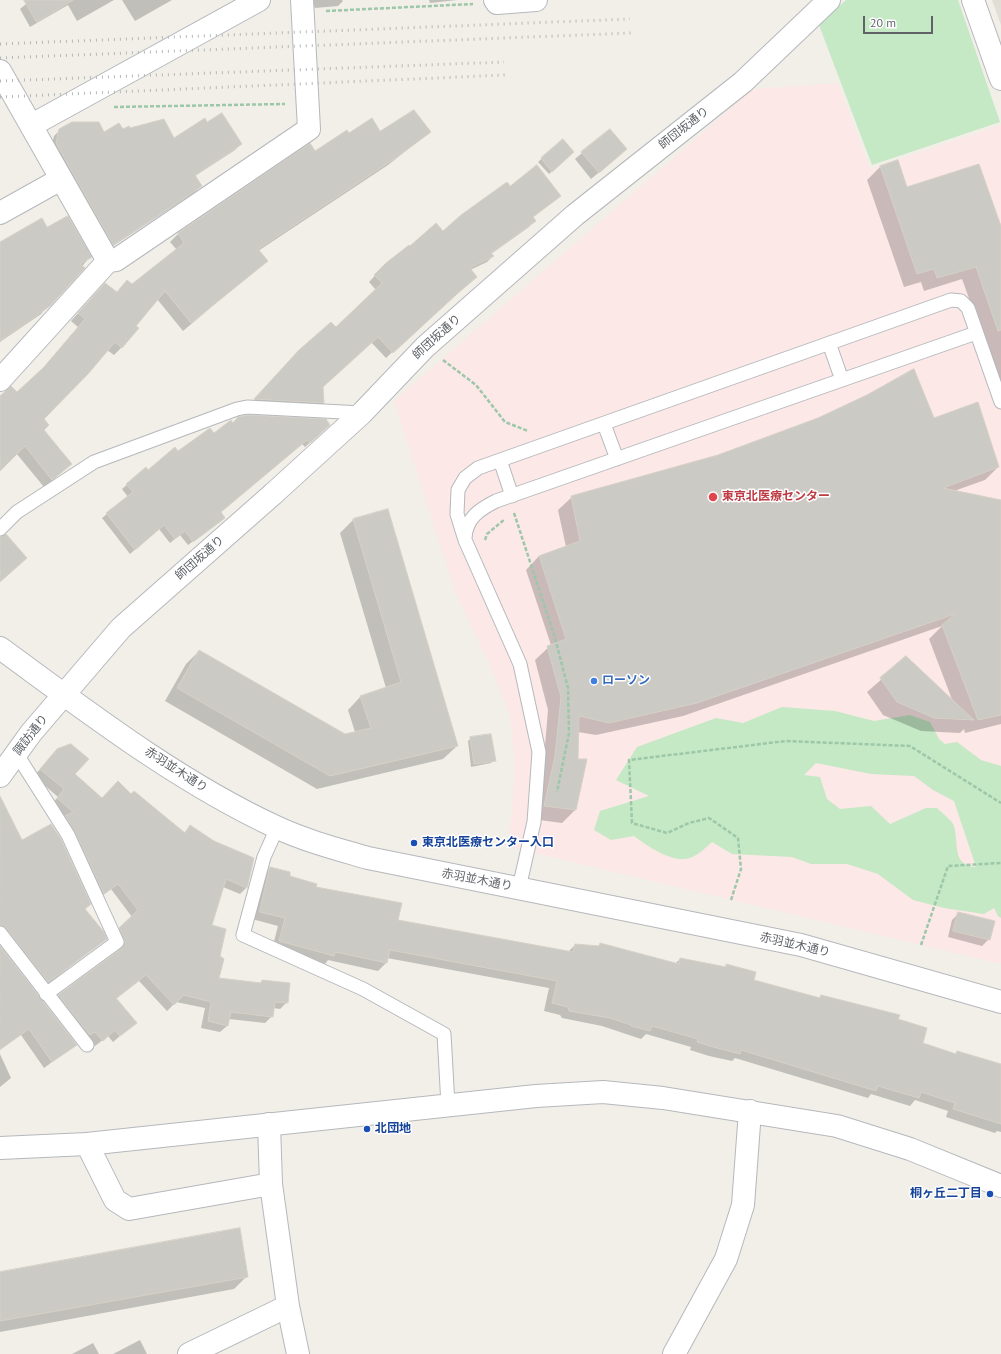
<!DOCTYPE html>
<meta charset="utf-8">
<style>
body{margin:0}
#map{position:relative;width:1001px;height:1354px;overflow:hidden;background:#f1efe8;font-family:"PT Sans",sans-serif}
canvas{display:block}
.scale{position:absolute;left:863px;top:16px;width:70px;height:18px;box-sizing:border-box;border:2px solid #5f6368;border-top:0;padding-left:5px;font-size:12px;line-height:14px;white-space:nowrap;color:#5f6368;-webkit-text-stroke:3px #fff;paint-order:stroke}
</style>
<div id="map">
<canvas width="1001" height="1354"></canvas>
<div class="scale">20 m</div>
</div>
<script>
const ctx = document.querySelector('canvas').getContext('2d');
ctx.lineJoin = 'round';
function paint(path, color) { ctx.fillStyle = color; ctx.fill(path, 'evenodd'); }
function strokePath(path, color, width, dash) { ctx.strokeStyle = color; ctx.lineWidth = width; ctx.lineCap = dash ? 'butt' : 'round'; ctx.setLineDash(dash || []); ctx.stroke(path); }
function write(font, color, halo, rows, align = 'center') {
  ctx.font = font + ' "PT Sans","Noto Sans JP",sans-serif'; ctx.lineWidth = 3; ctx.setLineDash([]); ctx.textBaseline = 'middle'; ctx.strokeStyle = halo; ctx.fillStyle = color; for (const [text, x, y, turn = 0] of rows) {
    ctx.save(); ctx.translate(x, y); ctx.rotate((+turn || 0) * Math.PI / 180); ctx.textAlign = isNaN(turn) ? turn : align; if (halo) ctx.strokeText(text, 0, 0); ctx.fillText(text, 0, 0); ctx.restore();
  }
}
paint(new Path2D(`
 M992 0H1001V25Z`), '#e1ded6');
paint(new Path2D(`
 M838 83 870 169 1001 125V964L509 847 515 766 510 715 490 665 456 594 394 401 753 89Z`), '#fce8e6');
paint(new Path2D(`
 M846 0H958L1000 122 872 165 819 25Z
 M782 707 835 711 874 721 910 715 930 722 939 739 945 744 957 742 981 760 1001 766V918L998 916 994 908 984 914 944 908 913 900 878 874 847 864H811L792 857 732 854 712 842C706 847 701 853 694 856 677 867 647 846 634 836L611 840 594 830 600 811 649 796 616 780 637 747 716 718 743 723ZM816 763 871 774 914 776 933 790 954 801 976 867C950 866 960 840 953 824 950 819 942 813 937 808H926L890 824 871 806 840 809 827 799 820 777 804 775Z`), '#c5e8c5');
paint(new Path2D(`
 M31 0H114L77 21 68 5 30 27 20 9Z
 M122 0H172L135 21Z
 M311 0H342L343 1 338 6 315 8Z
 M429 0H457L430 3Z
 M207 124 241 144 235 150 195 176 201 186 195 192 107 250 51 149 54 136 60 130 104 133 130 129 174 139Z
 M380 132H430L388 165 258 251 266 261 183 331 157 299 135 326 122 347 114 355 107 350 42 419 43 430 63 471 47 485 44 487 16 453 0 470V404L17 393 39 373 78 327 71 321 97 292 116 293 132 286 177 250 170 242 178 234 310 145 315 152 349 134Z
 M563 140 570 155 549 174 538 162Z
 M582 153 619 156 591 179 575 159Z
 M880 167 907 188 1001 229V387L962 279 924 291 921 282 904 287 867 180Z
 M509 187 559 196 532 218 534 221 529 227 491 254 493 256 487 262 470 270 449 299 386 358 371 342 322 387 323 403 317 409 250 405 293 358 335 328 376 290 369 282 387 263 410 247 443 233Z
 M46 229 90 257 41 314 0 342V242Z
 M934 419 998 467 985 480 954 491 1001 501V724L965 733 964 729 960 733 921 731 883 715 867 692 906 658 953 702 929 639 942 626 683 716 596 735 578 732 575 810 562 823 532 819 543 770 548 710 535 660 551 645 526 570 539 556 566 547 558 510 572 497Z
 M233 424 325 429 305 447 302 444 220 512 219 522 188 545 180 535 170 543 159 529 130 554 102 518 128 497 122 489 146 468 148 471 178 452Z
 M353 520 457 746 443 759 317 789 165 701 186 664 199 651 345 735 355 732 348 710 361 696 386 688 340 533Z
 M471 738 494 760 491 763 471 767 468 741Z
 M51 757 74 774 102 799 131 795 184 833 190 826 246 888 240 894 223 887 211 926 219 957 218 979 259 984 262 981 287 1002 280 1009 273 1008 272 1016 265 1023 229 1019 227 1026 220 1032 201 1028 205 1008 176 1002 167 1011 139 981 116 999 135 1023 113 1042 108 1036 95 1046 52 1002 117 953 119 949 113 935 132 917 111 889 97 900 59 823 65 818 51 805 58 797 34 776Z
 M0 825 21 841 85 909 106 939 41 989 0 936Z
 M270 868 397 920 568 952 575 945 597 947 600 944 675 964 680 959 725 967 727 966 753 981 818 999 821 996 897 1019 922 1043 954 1055 957 1052 1001 1065V1132L997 1131 995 1133 946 1117 948 1111 915 1100 910 1106 871 1094 868 1098 735 1058 732 1061 709 1056 690 1050 691 1047 646 1034 641 1039 602 1026 562 1018 560 1015 544 1011 549 988 387 958 386 963 378 971 328 960 325 964 272 949 278 926 252 919 262 876Z
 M959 913 989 939 982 946 948 937 952 920Z
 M0 948 75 1045 44 1068 21 1035 0 1050Z
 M0 1054 11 1078 0 1087Z
 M0 1273 247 1276 234 1289 0 1332Z
 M140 1340 147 1354H113Z
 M93 1343 99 1354H72Z`), '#0003');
const building = new Path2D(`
 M24 0H73L37 22Z
 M414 110 431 132 397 157 258 249 268 261 191 323 165 291 136 326 139 328 122 348 115 342 88 374 44 419 49 425 44 430 72 464 52 480 25 446 0 471V396L11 386 17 392 44 367 85 319 78 313 105 283 117 292 127 280 132 284 184 243 178 233 310 143 315 151 347 130 349 133 372 118 380 131Z
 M222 113 242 144 195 175 202 186 113 245 56 143 59 129 72 122H99L104 132 119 123 123 129 129 126 130 128 164 119 174 138 205 118 207 122Z
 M610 129 627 149 599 173 581 152Z
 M563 139 574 152 552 172 541 158Z
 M898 160 907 187 979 164 1001 226V330L998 331 976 267 937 278 934 269 917 274 880 166Z
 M537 165 561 196 533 217 536 221 491 253 494 256 470 268 477 277 457 294 393 353 378 337 323 387 324 403 254 399 299 350 331 322 336 327 382 283 374 275 386 263 409 245 410 246 436 223 443 231 461 215 507 182 510 186Z
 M68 216 92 257 80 264 85 268 50 306 0 341V242L42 218 47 227Z
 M914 369 934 418 978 402 999 467 943 488 1001 500V715L978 720 942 625 955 614 697 703 609 723 579 716 578 759H587L576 810 544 806 555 756 561 697 547 646 566 639 539 556 580 541 571 496 718 455 818 418 867 395Z
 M248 415 326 419 330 425 310 443 307 440 221 512 225 518 193 542 185 531 175 539 164 525 135 550 106 513 133 492 126 484 146 467 148 470 175 447 178 451 210 428 214 433 231 420 233 423 238 417Z
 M388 509 458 746 330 776 177 688 199 650 345 734 371 728 360 696 401 682 353 519Z
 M6 534 27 558 0 582V537Z
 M906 656 974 720 934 718 897 702 880 678Z
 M491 734 496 761 474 764 470 737Z
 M71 744 89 759 75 774 102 798 118 781 131 794 134 791 185 833 190 825 214 841 254 858 247 888 226 879 212 925 226 929 220 956 224 959 219 978 261 983 262 980 290 983 288 1003 275 1002 273 1017 231 1012 228 1026 208 1021 211 1002 184 995 174 1005 146 975 116 998 137 1023 120 1036 115 1030 103 1041 95 1032 90 1035 58 995 122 948 125 942 119 928 138 910 118 884 104 894 75 832 65 816 73 812 57 798 64 789 40 769 57 749Z
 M0 796 22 840 51 824 61 839 91 904 85 909 104 932 107 939 48 982 6 928 0 925Z
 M270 867 290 872V876L317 884 316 887 402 903 398 920 573 952 575 944 599 946 600 943 679 964 680 958 726 967V964L756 972 754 980 820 998 821 995 900 1015 898 1019 927 1028 923 1043 956 1054 957 1051 1001 1064V1124L953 1109 955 1103 921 1092 919 1098 878 1086 876 1091 741 1050 740 1054 717 1048 697 1042 698 1039 652 1026 650 1031 631 1026V1025L610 1018 569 1011 568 1007 552 1003 557 981 390 950 387 963 335 952 334 956 279 941 285 918 260 912Z
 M958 912 995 921 990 940 953 931Z
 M0 946 77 1045 52 1062 29 1029 0 1049Z
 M240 1228 248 1277 0 1321V1272Z`);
paint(building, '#cccac5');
strokePath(building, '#d6d1c6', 1);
const service = new Path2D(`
 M829 343 842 380
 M604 424 617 459
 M500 460 512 496
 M0 529 17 512 94 462 237 409 247 407 362 413
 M465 538C466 518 480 509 496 501L976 333
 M16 753 68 835 117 942 46 994
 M277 828 264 857 243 935 363 989 444 1034 448 1105
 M519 888 534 822 539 752 520 664 465 540 457 514 458 490 465 478 478 468 951 300 961 301 968 308 1001 402
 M0 933 87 1045`);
const minor = new Path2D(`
 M495 0 497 3 536 0
 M0 71 108 261
 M32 125 259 0
 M0 213 61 179
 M0 380 108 261 116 260 309 129 302 0
 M273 494 362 413 425 347 575 215 743 82 829 0
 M269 1124 271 1184 288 1306 298 1354
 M87 1144 115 1200 129 1209 271 1184
 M189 1354 288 1306
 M674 1354 726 1259 743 1205 750 1111`);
const tertiary = new Path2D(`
 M973 0 1001 79
 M0 648C88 712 177 781 276 827 306 841 337 849 368 858L801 945 1001 1002
 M0 776 31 733 121 628 273 494
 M0 1148 87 1144 536 1096 603 1092 663 1098 837 1126 910 1149 1001 1186`);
strokePath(service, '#b5b8bc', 15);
strokePath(minor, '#b5b8bc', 24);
strokePath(tertiary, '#b5b8bc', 24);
strokePath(new Path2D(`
 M326 11 473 4
 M114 107 285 104
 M443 360 476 385 505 422 528 431
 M514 513 555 638 568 688 569 733 557 792
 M485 540 487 534 505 519
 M731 900 741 869 738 838 709 818 689 823 667 833 632 823 629 760 786 741 910 746 1001 803
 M921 945 948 866 1001 863`), '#9cc7a9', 2.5, [4, 2]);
strokePath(service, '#fff', 13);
strokePath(minor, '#fff', 22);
strokePath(tertiary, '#fff', 22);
strokePath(new Path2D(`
 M0 44 630 19
 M0 58 631 33
 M0 81 504 62
 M0 97 505 75`), '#b6b7b8', 3, [1, 5]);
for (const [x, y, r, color] of [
 [713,497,5,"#e0444e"],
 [594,681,4,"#3f7fe0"],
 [414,843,4,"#1a4fb4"],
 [367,1129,4,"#1a4fb4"],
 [990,1194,4,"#1a4fb4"]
]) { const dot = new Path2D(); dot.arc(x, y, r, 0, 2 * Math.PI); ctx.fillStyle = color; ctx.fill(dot); strokePath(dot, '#fff', 1.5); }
write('12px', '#5f6368', '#fff', [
 ["師団坂通り",684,128,-38],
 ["師団坂通り",437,337,-42],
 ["師団坂通り",200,558,-41],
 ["諏訪通り",31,735,-52],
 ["赤羽並木通り",176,770,33],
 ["赤羽並木通り",477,880,11],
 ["赤羽並木通り",795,945,13]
]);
write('bold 12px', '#be3a42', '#fff', [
 ["東京北医療センター",722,497]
], 'left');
write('bold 12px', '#366cbe', '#fff', [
 ["ローソン",602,681]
], 'left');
write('bold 12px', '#164399', '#fff', [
 ["東京北医療センター入口",422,843],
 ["北団地",375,1129],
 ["桐ヶ丘二丁目",982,1194,"right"]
], 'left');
</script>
